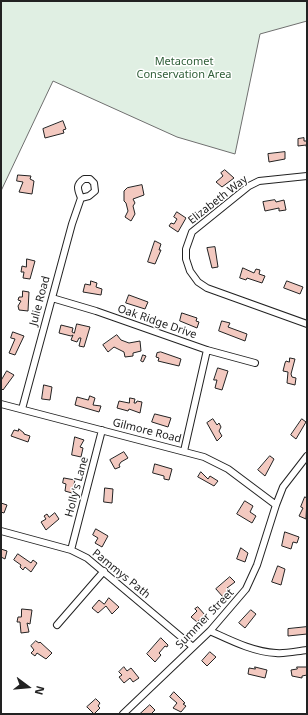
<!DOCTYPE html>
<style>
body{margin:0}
#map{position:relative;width:308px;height:715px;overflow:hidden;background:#fff;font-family:"Noto Sans",sans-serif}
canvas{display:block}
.frame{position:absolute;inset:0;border:2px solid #222;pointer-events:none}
.north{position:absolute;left:8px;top:667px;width:40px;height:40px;-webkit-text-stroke:3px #fff;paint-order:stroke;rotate:106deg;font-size:11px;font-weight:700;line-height:16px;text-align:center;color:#222}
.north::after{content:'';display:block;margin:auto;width:14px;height:18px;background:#222;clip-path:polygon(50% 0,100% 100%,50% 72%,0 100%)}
</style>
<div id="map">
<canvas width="308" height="715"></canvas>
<div class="frame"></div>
<div class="north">N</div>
</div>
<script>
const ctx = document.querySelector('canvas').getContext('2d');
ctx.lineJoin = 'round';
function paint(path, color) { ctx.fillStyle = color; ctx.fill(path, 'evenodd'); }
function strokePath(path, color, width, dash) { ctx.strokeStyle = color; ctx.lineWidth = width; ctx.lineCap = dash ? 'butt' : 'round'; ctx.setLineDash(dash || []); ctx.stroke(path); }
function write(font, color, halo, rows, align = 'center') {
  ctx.font = font + ' "Noto Sans",sans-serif'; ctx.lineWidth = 3; ctx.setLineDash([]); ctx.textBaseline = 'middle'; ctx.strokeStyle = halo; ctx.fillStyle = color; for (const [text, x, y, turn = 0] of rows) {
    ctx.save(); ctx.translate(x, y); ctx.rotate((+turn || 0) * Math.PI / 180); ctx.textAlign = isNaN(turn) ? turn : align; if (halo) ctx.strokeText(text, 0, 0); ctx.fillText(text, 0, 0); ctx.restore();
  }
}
const green = new Path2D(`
 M1 1H307V21L260 34 235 154 177 137 53 81 1 191Z`);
paint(green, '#e0efe3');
strokePath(green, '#6f6f6f', 1);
const building = new Path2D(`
 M63 121 66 129 63 130 64 133 45 138 43 129Z
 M304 138V141H307V150L306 145 298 146V139Z
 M285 152V159L269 162 268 154Z
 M225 170 234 178 222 187 216 182 223 176 221 173Z
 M18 175 31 176 30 179 34 181 32 194 19 192 23 182 17 181Z
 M142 185 144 195 133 199 135 203 133 206 135 214 131 221 125 217 128 211 126 203 124 201V191L127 188Z
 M275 200 276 202 284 200 286 210 279 211V208L265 211 263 202Z
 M177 212 186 218 178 232 169 226 171 223 174 224 177 219 174 217Z
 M155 241 161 244 159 250H161L155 264 148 262Z
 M215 247 218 267 212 268 207 248Z
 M27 259 35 261 30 279 23 278 24 272H21L22 266 26 267Z
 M243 268 254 273 256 269 260 270 259 274 265 276 262 283 247 278 246 280 240 278Z
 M91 281 97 283 96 287 102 289 101 295 83 292 85 284 90 285Z
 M287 281 303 287 300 294 284 288Z
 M23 291 29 292 28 311 19 310 18 306 21 301 18 300 19 297H22Z
 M129 295 148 302 145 309 126 303Z
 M182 313 197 318 196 321 199 322 197 328 180 321Z
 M222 321 230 323 228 327 247 334 245 341 219 331Z
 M77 324 90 327 84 347 79 346 81 338H79L77 342 71 340 73 335 71 336 59 333 61 325 73 328 72 332 74 333Z
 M13 332 24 336 15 355 9 353 15 339 11 338Z
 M117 335 121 340 129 343 140 341 141 351 133 353V356L125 357 124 352 114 347 108 352 103 345Z
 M161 352 181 359 179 366 158 361 159 358 156 357 157 353Z
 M143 355 146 356 143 362 141 361Z
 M290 358 295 359 291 374 292 377 296 378 295 385 287 383 288 372 283 371 285 363 286 361 289 362Z
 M218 368 228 371 222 390 215 388 217 380H214Z
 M7 371 14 375 3 390 1 388V381Z
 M44 385 52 387 50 400 42 399Z
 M90 396 95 398 93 405 101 406 99 412 75 405 77 397 88 400Z
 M130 398 135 399 134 403H136L137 401 142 402 140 413 129 409 128 411 117 408 119 401 129 403Z
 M155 414 171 418 168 427 152 422Z
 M213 419 217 425 219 423 221 427 219 431 222 436 217 441 207 423Z
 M302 419 306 422 296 439 291 435Z
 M19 429 24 433V434L30 436 28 442 11 436 14 430 18 431Z
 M75 437 84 440 80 447 83 448 81 457 72 455Z
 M124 452 128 458 121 462 119 465 120 467 115 469 110 460Z
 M270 456 274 459 265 476 258 470Z
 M155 464 172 469 169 480 164 479V476L153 473Z
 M201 472 208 479 210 476 218 481 214 486 198 477Z
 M64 478 75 480 72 493 65 491 66 484 63 483Z
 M105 488 113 489 112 503 104 502Z
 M305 497 307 498 306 519 299 516 303 508 301 507Z
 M245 501 253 506 250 512 256 516 252 523 237 514Z
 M1 503 7 505 4 513 1 512Z
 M55 513 59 519 46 530 41 522 46 519 44 516 47 514 49 517Z
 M96 529 108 536 102 547 95 543 98 538 93 535Z
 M285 532 299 537 297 543 293 542 291 549 282 546Z
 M241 548 248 553 245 562 237 559Z
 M1 549 7 551 5 559 1 557Z
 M18 554 31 563 33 560 37 563 31 572 25 567 23 570 20 567 21 565 14 560Z
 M278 566 285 569 281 585 272 582Z
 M230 577 235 582 227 588 229 589 226 592 227 594 223 597 216 589Z
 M109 598 119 607 112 614 106 606 98 613 92 608 99 600 104 604Z
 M198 607 205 615 197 622 191 617 197 611 195 609Z
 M22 609 32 610 30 624 27 623 29 632 21 633 20 622H17L18 617H21Z
 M251 610 256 614 245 628 239 623Z
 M307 627V634L288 636V629Z
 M161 638 168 645 167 647 165 646 159 653 161 655 155 662 147 654Z
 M36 641 39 643 40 642 52 653 46 659 37 653 35 656 31 653 34 650 31 646Z
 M210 652 216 657 207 666 202 661Z
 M124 667 127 671 131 668 139 678 133 682 130 678 124 683 119 677 122 675 119 672Z
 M255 667 267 670 265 678 248 674 249 668 255 669Z
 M297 667H307V675L302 676V678L292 676 291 670 297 669Z
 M174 692 185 703 183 704 186 706 181 712 173 708 177 703 170 697Z
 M96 699 100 703 98 706 100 708 94 714 87 707Z
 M150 705 155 710 151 714H140Z`);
paint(building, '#f3c9c0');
strokePath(building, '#222', 1);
const minor = new Path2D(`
 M307 176 259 181 249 186 192 232 186 249V259L190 271 198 282 207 288 307 324
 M52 298 96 311 207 350 255 363
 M1 404 204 457 228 469 276 505
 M22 409 72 224 81 198 89 196 95 191 94 183 90 179H84C75 185 78 190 81 198
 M184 451 207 350
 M1 531 71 550 87 558 193 647
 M71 550 102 430
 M57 625 104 571
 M210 631C230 640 253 652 276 653 286 654 297 651 307 650
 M123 714 210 631 246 589 257 565 276 505 283 487 307 456`);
strokePath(minor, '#222', 8);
strokePath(minor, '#fff', 6);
write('11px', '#2f5e38', '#fff', [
 ["Metacomet",184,62],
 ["Conservation Area",184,75]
]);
write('11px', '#222', '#fff', [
 ["Elizabeth Way",218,200,-38],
 ["Julie Road",40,301,-75],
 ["Oak Ridge Drive",157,322,19],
 ["Gilmore Road",147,431,14],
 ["Holly's Lane",77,487,-75],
 ["Pammys Path",121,574,39],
 ["Summer Street",205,619,-46]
]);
</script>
